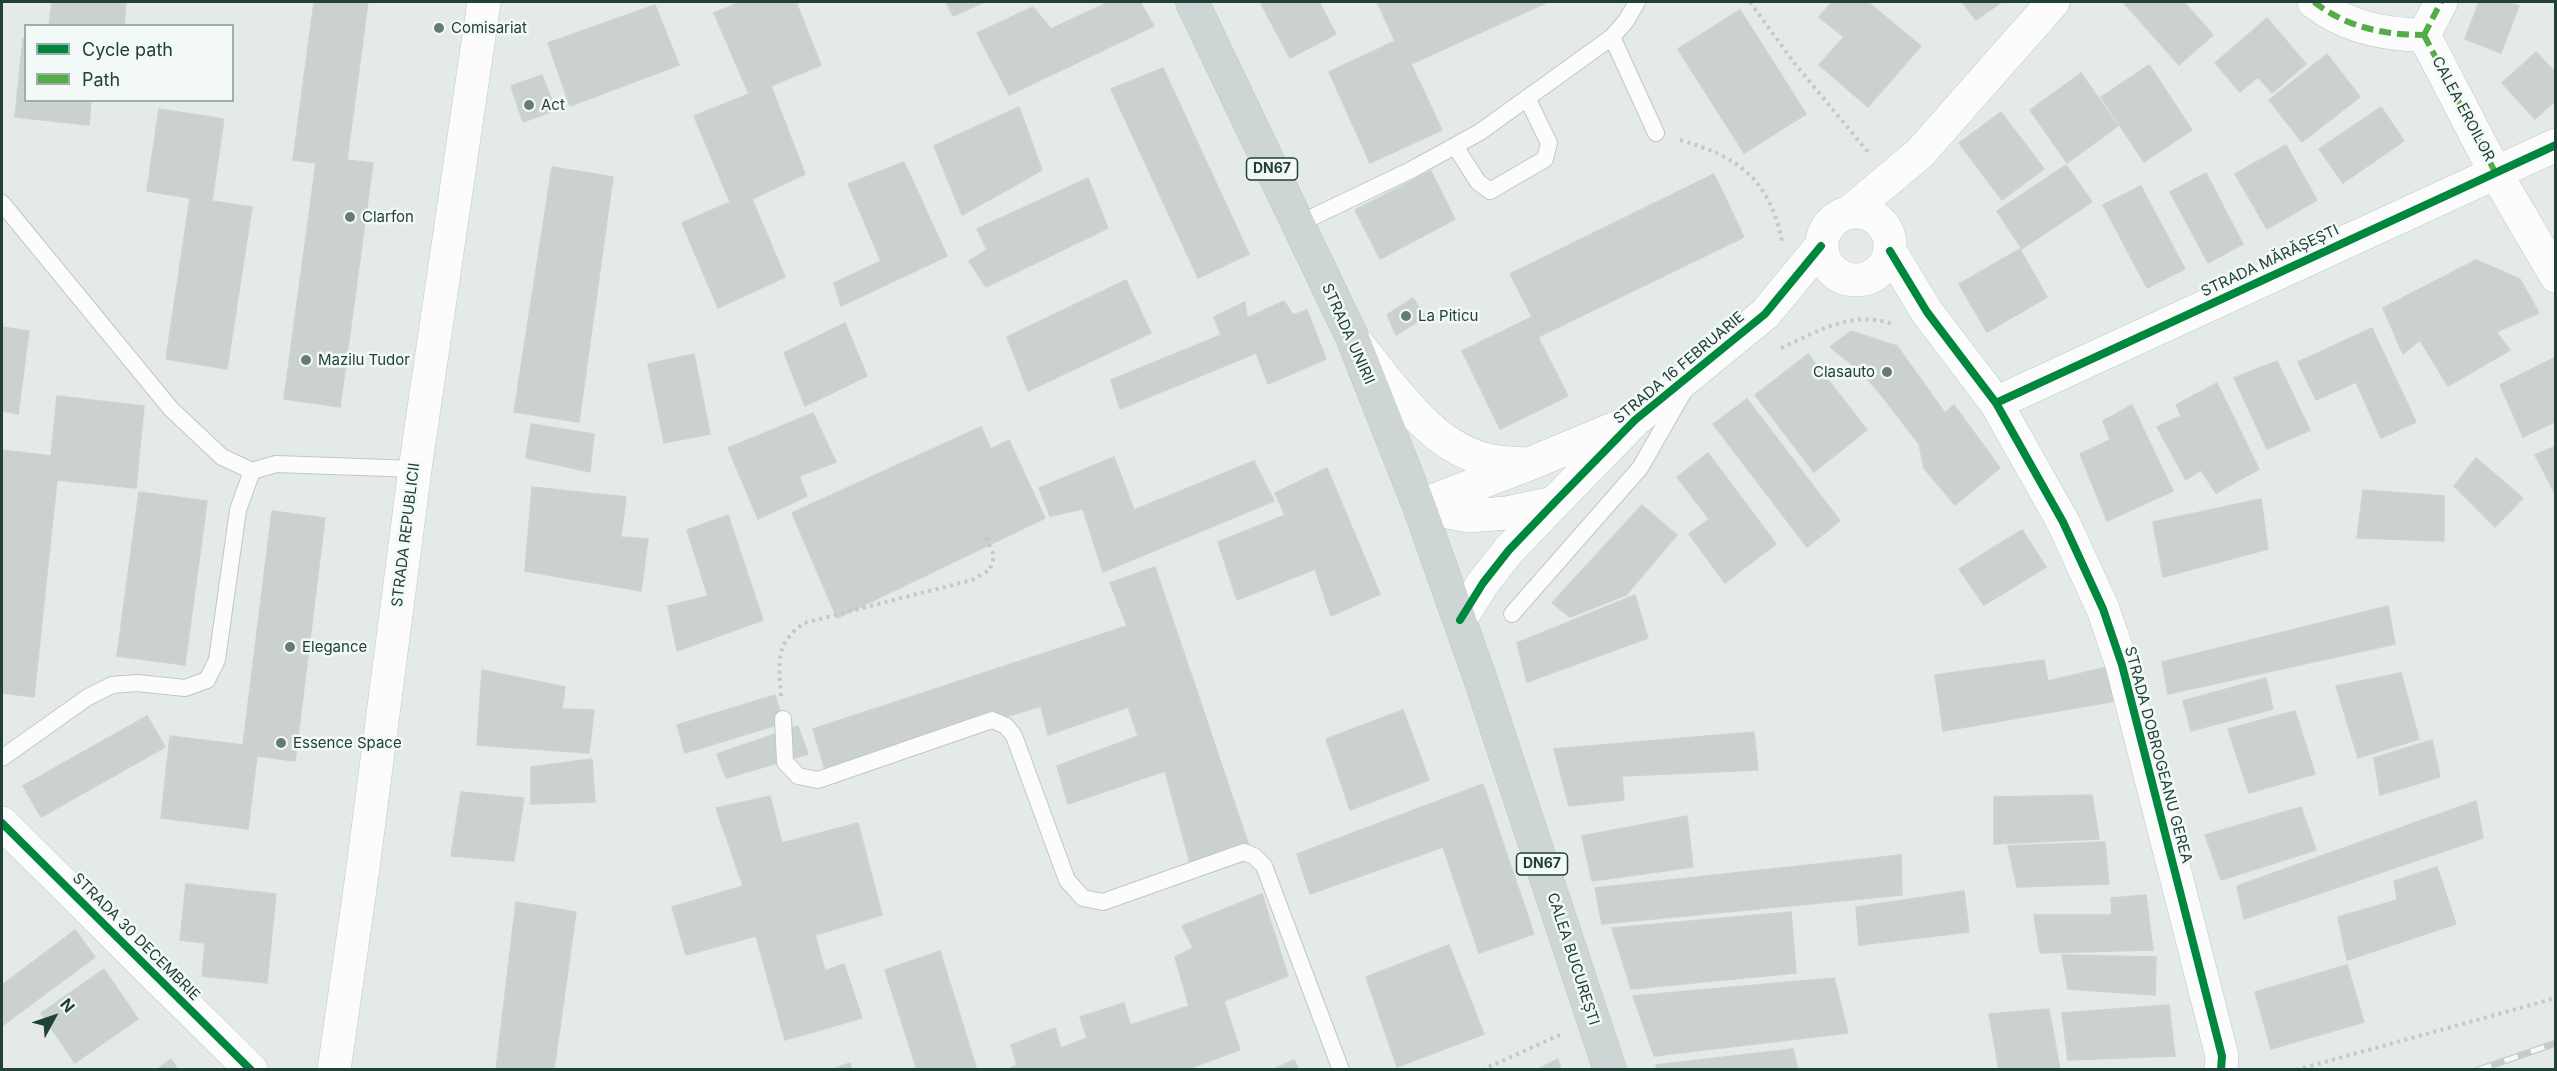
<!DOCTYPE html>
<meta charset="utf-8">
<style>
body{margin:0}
#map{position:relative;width:2557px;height:1071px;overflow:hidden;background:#e4eae7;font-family:Inter,sans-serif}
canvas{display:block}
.frame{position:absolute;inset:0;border:3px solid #204039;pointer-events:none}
.legend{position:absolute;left:24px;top:24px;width:210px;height:78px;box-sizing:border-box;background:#f2f9f6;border:2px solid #9eafaa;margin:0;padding:8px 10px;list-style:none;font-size:18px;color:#204039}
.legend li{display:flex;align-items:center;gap:12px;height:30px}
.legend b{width:30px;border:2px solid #9eafaa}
.north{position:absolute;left:24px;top:987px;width:60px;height:60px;-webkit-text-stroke:4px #f2f9f6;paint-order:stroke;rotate:50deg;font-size:16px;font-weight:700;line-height:24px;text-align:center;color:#204039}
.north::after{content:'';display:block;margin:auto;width:21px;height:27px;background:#204039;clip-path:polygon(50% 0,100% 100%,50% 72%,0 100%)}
</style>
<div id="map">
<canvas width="2557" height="1071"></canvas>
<div class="frame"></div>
<ul class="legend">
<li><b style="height:8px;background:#00873e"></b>Cycle path</li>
<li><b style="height:8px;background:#52ad46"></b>Path</li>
</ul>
<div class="north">N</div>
</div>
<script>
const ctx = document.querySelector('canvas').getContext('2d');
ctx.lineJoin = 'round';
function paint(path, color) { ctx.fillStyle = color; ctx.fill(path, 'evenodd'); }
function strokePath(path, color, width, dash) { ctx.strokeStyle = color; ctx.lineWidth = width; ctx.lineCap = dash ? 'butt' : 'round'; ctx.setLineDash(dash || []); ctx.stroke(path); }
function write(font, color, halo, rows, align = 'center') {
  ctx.font = font + ' Inter,sans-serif'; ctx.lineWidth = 5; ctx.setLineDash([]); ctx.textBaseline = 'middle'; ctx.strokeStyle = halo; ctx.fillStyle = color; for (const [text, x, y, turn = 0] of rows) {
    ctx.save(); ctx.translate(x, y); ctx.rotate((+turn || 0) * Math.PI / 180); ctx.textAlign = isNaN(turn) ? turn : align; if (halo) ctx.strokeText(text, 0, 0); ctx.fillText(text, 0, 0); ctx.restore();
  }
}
const building = new Path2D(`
 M52 2H126L124 26H49Z
 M314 2H368L347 160 373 163 340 407 284 399 316 163 293 160Z
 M740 2H796L821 65 771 86 805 174 752 199 785 277 718 308 682 223 730 202 694 116 749 94 714 13Z
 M946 2H984L953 16Z
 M1109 2H1140L1154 26 1009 95 977 33 1033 7 1051 29Z
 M1260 2H1319L1336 34 1290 58Z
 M1385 2H1548L1411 64 1442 130 1370 163 1329 72 1395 41 1378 4Z
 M1832 2H1868L1921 46 1868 107 1819 65 1844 37 1819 17Z
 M1962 2H2002L1976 20Z
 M2123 2H2187L2185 3 2213 35 2179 65Z
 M2479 2H2507L2519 6 2501 53 2465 39Z
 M655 5 679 65 570 106 548 43Z
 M1740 10 1806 114 1744 153 1678 49Z
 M2267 18 2306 64 2272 93 2258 77 2240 92 2215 63Z
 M23 38 26 39V100H91L89 125 15 117Z
 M2536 52 2556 73V100L2535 119 2502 83Z
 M2327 54 2360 97 2302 142 2269 100Z
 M2149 65 2192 130 2144 162 2101 97Z
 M1163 68 1249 254 1198 278 1111 89Z
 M2081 73 2118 126 2067 163 2030 110Z
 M542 75 556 110 523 122 511 86Z
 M1019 107 1042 170 962 215 934 146Z
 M2381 107 2404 141 2343 183 2319 149Z
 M159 109 224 119 212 201 252 207 227 369 166 359 190 198 147 191Z
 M2001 112 2044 169 2002 200 1959 143Z
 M2286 145 2317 200 2267 229 2235 174Z
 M904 162 947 256 841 306 834 283 881 261 848 184Z
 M2066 165 2092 202 2022 249 1997 211Z
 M552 167 613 177 579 422 514 412Z
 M1431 171 1455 219 1380 259 1355 210Z
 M2206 173 2243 244 2208 263 2170 192Z
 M1714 174 1744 237 1538 337 1568 396 1500 429 1462 351 1532 317 1510 274Z
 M1088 178 1108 228 986 287 969 261 987 250 977 229Z
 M2141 186 2185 269 2147 288 2103 205Z
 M2020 249 2047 297 1987 332 1959 284Z
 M2476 260 2520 279 2539 313 2496 332 2510 350 2448 386 2420 340 2403 354 2383 308Z
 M1126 280 1151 333 1028 391 1007 337Z
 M1413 298 1425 317 1396 335 1387 315Z
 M1284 301 1293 315 1307 310 1326 359 1268 384 1256 353 1120 409 1111 380 1221 335 1214 317 1245 302 1247 318Z
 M845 323 867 376 805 406 784 353Z
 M2 327 29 331 18 414 2 411Z
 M2372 328 2416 422 2381 438 2356 382 2316 400 2298 362Z
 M1851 331 1897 346 1945 413 1954 405 2000 468 1955 505 1924 468 1919 444 1882 396 1862 373 1830 347Z
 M694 354 710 434 664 443 648 364Z
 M1808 354 1867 430 1814 472 1755 395Z
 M2556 357V421L2523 437 2500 385Z
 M2277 361 2310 430 2267 449 2234 378Z
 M2217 383 2259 469 2216 493 2201 470 2186 480 2157 427 2181 416 2176 405Z
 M57 396 144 406 136 488 57 480 34 697 2 693V450L51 456Z
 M1747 399 1840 521 1807 547 1713 424Z
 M2132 405 2173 491 2107 521 2080 454 2110 440 2103 421Z
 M813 413 836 462 799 476 807 496 758 519 728 448Z
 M531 424 594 434 590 472 526 458Z
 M981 427 991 449 1009 440 1045 518 837 618 792 513Z
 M2556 446V496L2535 455Z
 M1708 453 1776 544 1725 583 1689 534 1709 519 1677 477Z
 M1114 457 1134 510 1254 461 1274 501 1103 572 1083 509 1050 516 1039 488Z
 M2476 458 2523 498 2495 527 2454 486Z
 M1327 468 1380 594 1331 616 1315 569 1237 600 1218 542 1285 515 1275 493Z
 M532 487 626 497 621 537 648 539 641 591 525 571Z
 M2363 490 2444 496V541L2357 538Z
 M139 492 207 501 185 665 117 656Z
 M2261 499 2268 549 2163 577 2153 522Z
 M1642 505 1677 535 1626 595 1570 617 1552 603Z
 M272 511 325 518 295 761 257 756 248 829 161 818 170 736 243 745Z
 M728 515 763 620 677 651 668 606 708 596 687 530Z
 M2022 530 2046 567 1984 605 1959 569Z
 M1155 567 1253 858 1194 878 1165 771 1068 804 1057 766 1138 736 1128 707 1048 735 1041 706 826 773 813 729 1127 626 1110 583Z
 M1635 595 1648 638 1527 682 1517 643Z
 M2388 606 2395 644 2168 694 2162 662Z
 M2044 660 2048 681 2108 667 2116 701 1943 731 1935 675Z
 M482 670 565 687 562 709 594 710 589 753 477 745Z
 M2401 673 2419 739 2358 758 2336 686Z
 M2266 678 2273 709 2191 731 2183 701Z
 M775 695 783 723 685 753 677 725Z
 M1403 710 1429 780 1350 810 1326 739Z
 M2295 711 2315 774 2249 793 2228 729Z
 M147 716 165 747 41 817 23 786Z
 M798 726 808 754 726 778 717 754Z
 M1754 732 1758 770 1622 776 1624 800 1569 806 1554 749Z
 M2432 740 2440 777 2380 795 2374 758Z
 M592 759 595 802 531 804V767Z
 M1483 784 1534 934 1479 953 1443 847 1310 894 1297 854Z
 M461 792 524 798 514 861 451 856Z
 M2092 795 2099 839 1994 844V797Z
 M770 796 782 843 858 823 882 915 815 935 825 971 844 964 862 1018 785 1040 756 936 686 955 672 907 743 886 716 808Z
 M2476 801 2483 838 2244 919 2237 886Z
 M2301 807 2316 850 2221 880 2205 835Z
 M1687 816 1693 867 1592 881 1582 836Z
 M2105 842 2109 884 2017 887 2008 846Z
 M1901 855 1902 895 1602 924 1595 888Z
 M2437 867 2456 924 2347 960 2338 917 2397 900 2394 881Z
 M186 884 276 894 267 983 202 976 205 943 180 940Z
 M1964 891 1969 932 1859 945 1856 907Z
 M1262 894 1288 976 1224 1001 1240 1050 1184 1070H1006L1017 1065 1011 1045 1055 1028 1061 1048 1087 1038 1080 1017 1124 1003 1130 1025 1189 1006 1175 957 1193 948 1182 926Z
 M2146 895 2153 950 2040 953 2034 915H2112L2111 898Z
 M516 902 576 912 554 1070H496Z
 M1791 912 1796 973 1631 989 1612 928Z
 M75 930 95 957 2 1026V985Z
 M1449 945 1484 1034 1397 1067 1366 977Z
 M940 951 977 1070H917L885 970Z
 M2062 955 2156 957 2155 995 2068 989Z
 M2347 965 2364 1022 2271 1049 2255 992Z
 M104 969 138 1019 75 1063 41 1013Z
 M1834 978 1848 1033 1654 1056 1633 996Z
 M2169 1005 2175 1056 2068 1060 2062 1013Z
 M2049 1009 2060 1070H1999L1989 1014Z
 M1793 1049 1798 1070H1657L1656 1065Z
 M171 1059 178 1070H156Z
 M1558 1059 1561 1070H1536Z
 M1294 1060 1299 1070H1272Z
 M850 1063 852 1070H831Z`);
paint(building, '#cbd1cf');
strokePath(building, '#cdd3d0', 1.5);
const lane = new Path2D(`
 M1612 37 1656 133
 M1455 146 1478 182 1490 191 1545 159 1549 143 1527 98
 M2 203 171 409 222 457 252 471
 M1298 224 1411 170 1480 132 1612 37 1626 21 1637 2
 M1512 614 1640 468 1684 391
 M783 719 785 762 798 776 818 780 992 720 1006 726 1014 736 1067 880 1083 898 1103 902 1244 852 1254 856 1264 866 1341 1070
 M2 758 88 697 112 685 137 683 185 688 207 680 217 660 238 510 252 471 276 464 415 469`);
const street = new Path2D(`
 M2314 2C2346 27 2384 35 2424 35
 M2424 35 2495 172 2556 276
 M2424 35 2441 2
 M1851 211 1920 153 2053 2
 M1822 246a34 34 0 1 1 68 0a34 34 0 1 1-68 0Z
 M1890 251 1927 312 1996 403 2063 522 2103 609 2122 665 2222 1056 2221 1070
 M1359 346C1394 389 1433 450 1492 461 1503 463 1514 463 1525 464
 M1996 403 2556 145
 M1419 506 1529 464 1623 425
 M1419 506 1469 516 1507 513 1554 503
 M1460 620 1483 583 1509 550 1554 503 1635 420 1765 314 1821 246
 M2 823 251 1070`);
const secondary = new Path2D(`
 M334 1070 362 875 415 469 484 2`);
const primary = new Path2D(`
 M1192 2 1352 337 1419 506 1480 678 1610 1070`);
strokePath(lane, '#c1c7c5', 18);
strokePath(street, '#c1c7c5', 34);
strokePath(secondary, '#c0c8c5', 34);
strokePath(primary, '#bcc7c3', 34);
strokePath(new Path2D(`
 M1750 2 1795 64 1868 152
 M1680 140C1739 157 1769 179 1782 241
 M1781 348C1819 331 1852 309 1895 325
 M781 696C779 662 774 645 804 623L972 580 990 570 994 556 984 532
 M1482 1070 1564 1033
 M2296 1070 2556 998`), '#c1cac8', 4, [3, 4.5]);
strokePath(lane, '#fbfcfb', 16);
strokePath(street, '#fbfcfb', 33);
strokePath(secondary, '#fbfcfb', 33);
strokePath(primary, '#cdd6d4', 33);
const rail = new Path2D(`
 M2478 1070 2556 1043`);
strokePath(rail, '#c6cbca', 7);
strokePath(rail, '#f2f9f6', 4.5, [14]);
strokePath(new Path2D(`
 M2314 2C2346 27 2384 35 2424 35
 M2424 35 2495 172
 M2424 35 2441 2`), '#52ad46', 6, [12, 6]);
strokePath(new Path2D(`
 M1890 251 1927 312 1996 403 2063 522 2103 609 2122 665 2222 1056 2221 1070
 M1996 403 2556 145
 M1460 620 1483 583 1509 550 1554 503 1635 420 1765 314 1821 246
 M2 823 251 1070`), '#00873e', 8);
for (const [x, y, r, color] of [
 [439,28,6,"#657c76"],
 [529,105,6,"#657c76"],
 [350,217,6,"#657c76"],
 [1406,316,6,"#657c76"],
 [306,360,6,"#657c76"],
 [1887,372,6,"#657c76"],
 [290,647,6,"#657c76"],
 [281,743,6,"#657c76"]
]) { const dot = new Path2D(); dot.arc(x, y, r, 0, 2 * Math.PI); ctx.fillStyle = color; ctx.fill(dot); strokePath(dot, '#f2f9f6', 2); }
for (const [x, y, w] of [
 [1272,169,51],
 [1542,864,51]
]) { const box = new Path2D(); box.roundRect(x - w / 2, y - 11, w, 22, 4.5); ctx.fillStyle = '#f2f9f6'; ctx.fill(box); strokePath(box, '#204039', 1.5); }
write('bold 14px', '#204039', null, [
 ["DN67",1272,169],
 ["DN67",1542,864]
]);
write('15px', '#204039', '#f2f9f6', [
 ["Comisariat",451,28],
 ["Act",541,105],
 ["Clarfon",362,217],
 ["La Piticu",1418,316],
 ["Mazilu Tudor",318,360],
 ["Clasauto",1875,372,"right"],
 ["Elegance",302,647],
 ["Essence Space",293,743]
], 'left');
write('15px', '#204039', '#f2f9f6', [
 ["CALEA EROILOR",2463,109,62],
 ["STRADA MĂRĂȘEȘTI",2270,261,-25],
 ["STRADA UNIRII",1348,334,66],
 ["STRADA 16 FEBRUARIE",1679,368,-40],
 ["STRADA REPUBLICII",406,535,-83],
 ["STRADA DOBROGEANU GEREA",2158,755,75],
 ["STRADA 30 DECEMBRIE",136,937,45],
 ["CALEA BUCUREȘTI",1573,959,72]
]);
</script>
